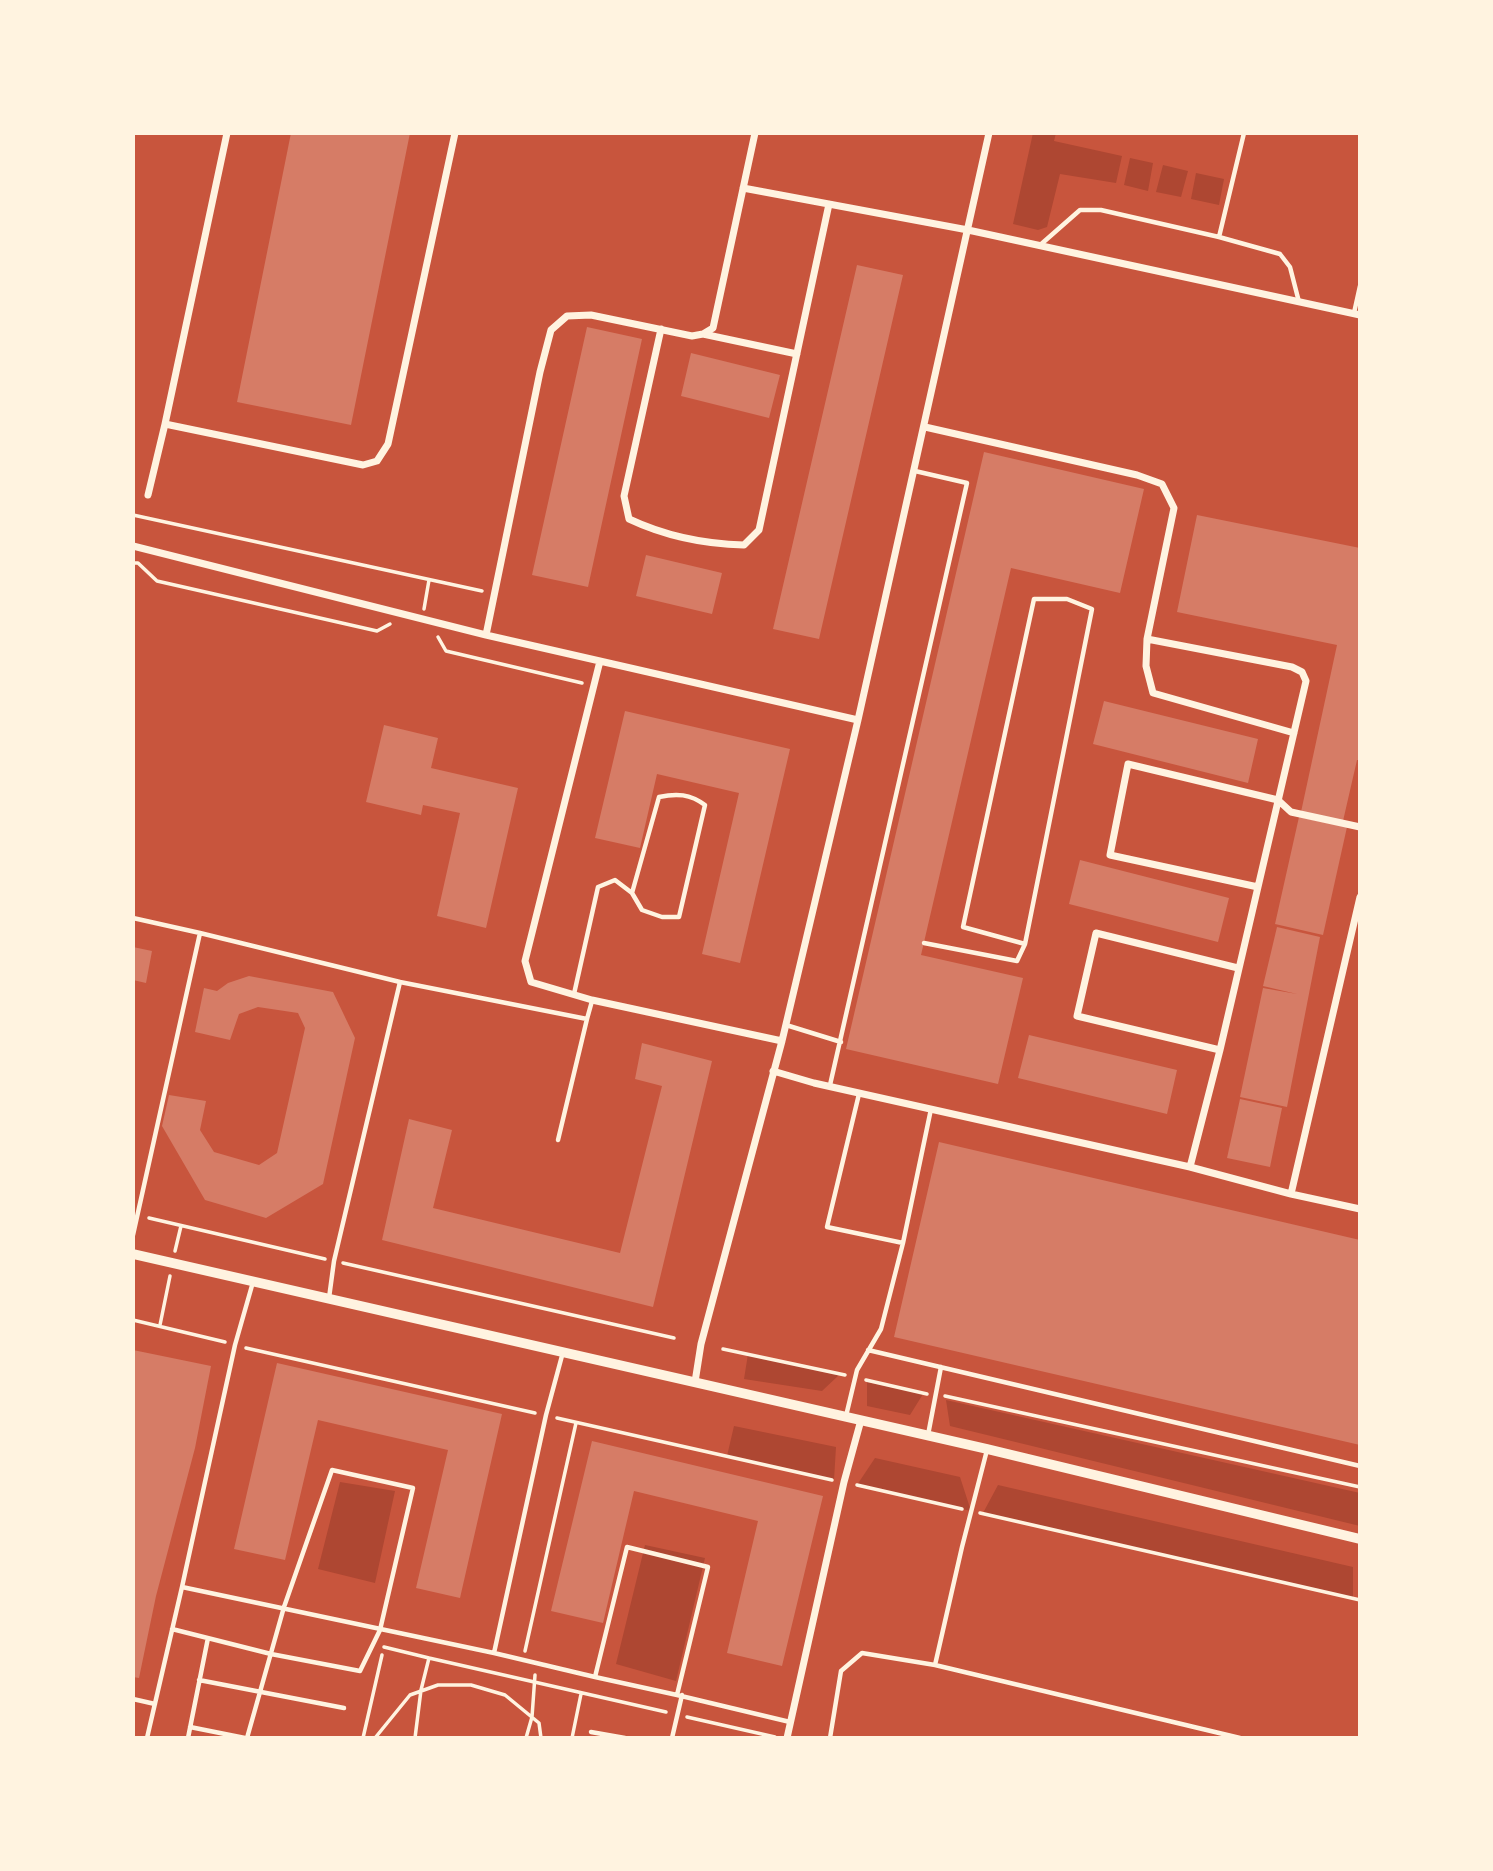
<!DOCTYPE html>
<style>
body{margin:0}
#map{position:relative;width:1493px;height:1871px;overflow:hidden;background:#c8553d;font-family:Lato,sans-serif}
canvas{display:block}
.frame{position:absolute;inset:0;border:135px solid #fff3e0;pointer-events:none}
</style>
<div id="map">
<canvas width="1493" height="1871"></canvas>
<div class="frame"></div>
</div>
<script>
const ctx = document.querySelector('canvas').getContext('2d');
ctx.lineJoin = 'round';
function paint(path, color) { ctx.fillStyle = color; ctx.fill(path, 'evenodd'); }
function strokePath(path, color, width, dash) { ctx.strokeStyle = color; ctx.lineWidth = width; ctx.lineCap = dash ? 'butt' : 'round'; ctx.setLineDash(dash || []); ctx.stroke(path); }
paint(new Path2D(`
 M1033 133H1056L1054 141 1122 156 1116 183 1060 174 1047 227 1038 230 1013 224Z
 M1130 158 1153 163 1148 191 1124 185Z
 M1163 165 1188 171 1181 197 1156 192Z
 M1196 173 1224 179 1219 205 1191 199Z
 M748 1354 839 1375 822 1391 744 1379Z
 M867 1382 923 1394 910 1415 867 1406Z
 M946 1400 1360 1493V1526L950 1426Z
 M734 1426 836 1447 834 1480 727 1456Z
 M875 1458 960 1477 971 1511 857 1485Z
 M340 1482 395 1491 375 1583 318 1569Z
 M998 1485 1353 1567V1599L983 1513Z
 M645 1545 705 1558 676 1681 616 1664Z`), '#ae4732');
paint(new Path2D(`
 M291 133H410L351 425 237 402Z
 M857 265 903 275 819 639 773 629Z
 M587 327 642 339 588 587 532 575Z
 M691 353 780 375 769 418 681 396Z
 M984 452 1144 489 1120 593 1011 568 921 955 1023 978 998 1084 846 1049Z
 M1197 515 1360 548V760H1357L1343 821 1301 812 1337 645 1177 612Z
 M646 555 722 573 712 614 636 596Z
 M1104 701 1258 739 1248 783 1093 744Z
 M625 711 790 749 740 963 702 954 739 793 657 774 640 848 595 838Z
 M384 725 438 738 431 768 518 788 486 928 437 916 460 813 423 805 421 815 366 802Z
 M1299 817 1347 827 1323 935 1275 924Z
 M1080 860 1229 898 1218 942 1069 904Z
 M1277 927 1320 937 1287 1107 1240 1097 1263 988 1297 994 1263 986Z
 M133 947 152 951 146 983 133 980Z
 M249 976 333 992 355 1038 323 1184 266 1218 205 1200 162 1126 169 1095 206 1101 200 1130 214 1152 259 1165 277 1153 305 1028 298 1013 258 1007 239 1014 230 1040 195 1032 204 988 217 991 228 983Z
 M1029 1035 1177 1070 1167 1114 1018 1078Z
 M642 1043 712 1061 653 1307 382 1240 409 1119 452 1130 433 1208 620 1253 662 1086 635 1079Z
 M1240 1099 1282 1108 1270 1167 1227 1158Z
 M939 1142 1360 1240V1445L894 1337Z
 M133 1350 211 1366 195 1448 156 1596 139 1678 133 1677Z
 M277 1363 502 1414 460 1598 416 1588 448 1450 318 1420 285 1560 234 1549Z
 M592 1441 823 1496 782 1666 727 1653 758 1521 634 1491 603 1623 551 1611Z`), '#d67c66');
strokePath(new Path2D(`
 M133 515 482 591
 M133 563H138L157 581 377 631 390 624
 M424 609 429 580
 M438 637 446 651 582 683
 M149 1218 325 1259
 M175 1251 181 1226
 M343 1263 674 1338
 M133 1320 225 1342
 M160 1325 170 1276
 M246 1348 535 1413
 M723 1349 845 1375
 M866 1380 927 1394
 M945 1396 1360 1487
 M557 1418 832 1480
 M857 1485 962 1509
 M980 1513 1360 1600
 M384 1647 429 1658 421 1690 415 1738
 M525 1651 576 1423
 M429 1658 666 1712
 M687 1717 775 1737
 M363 1738 382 1655
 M375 1738 410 1695 438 1685H471L505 1695 539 1723 541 1738
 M526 1738 532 1717 535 1675
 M572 1738 581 1694`), '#fff3e0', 3.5);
strokePath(new Path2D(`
 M1219 237 1244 133
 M1039 246 1080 210H1101L1219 237 1280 254 1290 267 1299 302
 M1354 313 1360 286
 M1034 599H1067L1092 609 1025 944 963 927Z
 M133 918 200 933
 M924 943 1017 961 1025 944
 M400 982 587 1019 558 1140
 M574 994 598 887 615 880 632 893 642 910 662 917H679L705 805C690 794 677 793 659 797L632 893
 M587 1019 592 1001
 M786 1025 841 1042
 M830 1085 967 483 915 471
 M859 1094 827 1227 903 1243
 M133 1235 200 933 400 982 334 1261 329 1298
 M253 1282 235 1345 182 1587 494 1653
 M868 1350 1360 1466
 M563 1352 546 1415 494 1653 595 1677 627 1547 708 1567 677 1695 790 1722
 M846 1416 857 1370 881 1329 903 1243 931 1109
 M928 1435 941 1367
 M172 1629 271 1654 360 1671 380 1630 413 1488 332 1470 284 1607 247 1738
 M935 1665 1240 1738
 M595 1677 677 1695
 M199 1680 344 1708
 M133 1699 155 1704
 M190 1727 245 1738
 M591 1732 625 1738
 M147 1738 182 1587
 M188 1738 208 1638
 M672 1738 682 1695
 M830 1738 841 1671 862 1653 935 1665 962 1547 987 1450`), '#fff3e0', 4.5);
strokePath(new Path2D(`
 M743 188 968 230 1360 315
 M661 329 624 496 629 519C665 536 704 544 744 545L759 530 829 204
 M703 334 797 354
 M165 424 363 465 377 461 388 444 455 133
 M925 427 1137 475 1162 484 1174 508 1147 639 1146 666 1153 693 1294 733
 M148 495 165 424 227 133
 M133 546 486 635 858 720
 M486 635 540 372 551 330 567 316 591 315 692 336 703 334 713 328 755 133
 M1147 639 1292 667 1302 672 1306 681 1220 1050 1190 1167
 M600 661 525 961 531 982 592 1000 782 1041
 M1258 887 1110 855 1128 764 1278 800 1291 812 1360 827
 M1220 1050 1077 1016 1096 933 1238 968
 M773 1071 814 1083 1190 1167 1291 1194 1360 1209
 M1291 1194 1360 897
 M695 1382 701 1344 782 1041 858 720 989 133
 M787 1738 844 1482 861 1420`), '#fff3e0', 7);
strokePath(new Path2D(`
 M133 1254 987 1449 1360 1539`), '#fff3e0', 10);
</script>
